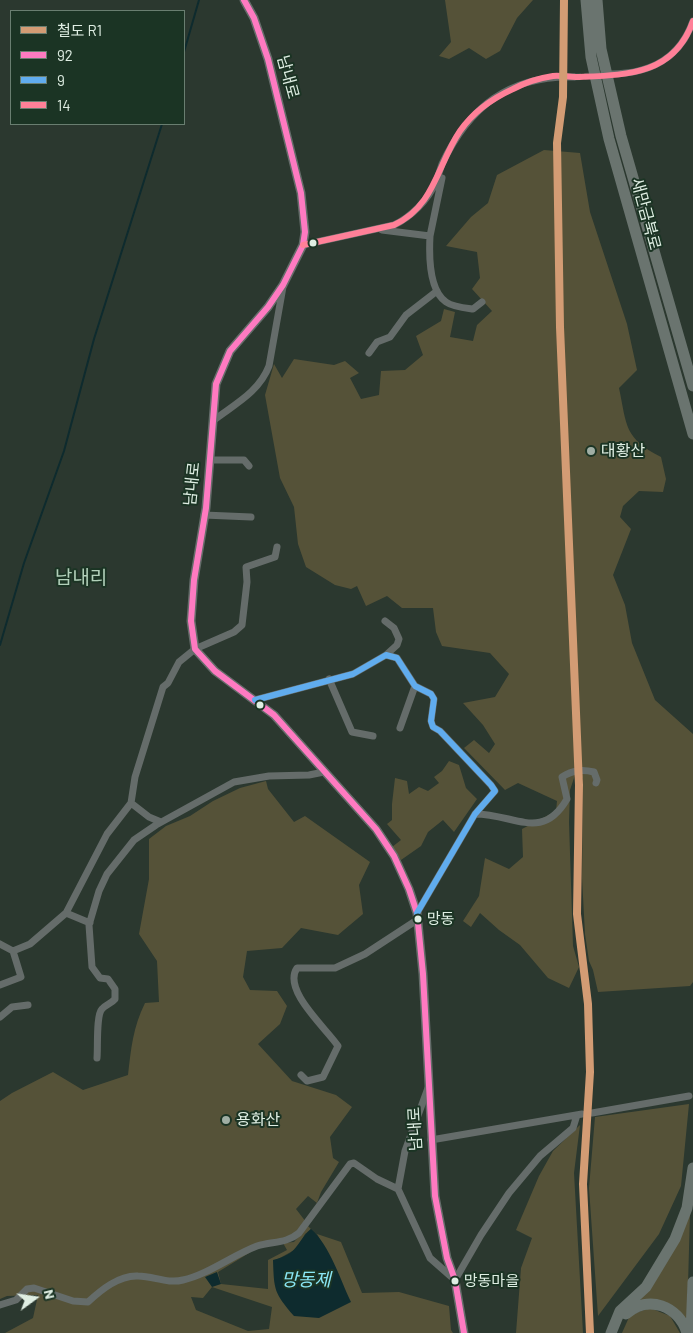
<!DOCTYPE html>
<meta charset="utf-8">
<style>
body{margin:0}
#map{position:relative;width:693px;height:1333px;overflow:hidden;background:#2b382f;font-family:Barlow,"Noto Sans KR",sans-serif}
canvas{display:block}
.legend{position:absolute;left:10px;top:10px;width:175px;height:115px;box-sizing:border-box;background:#1b3424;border:1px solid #697e70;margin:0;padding:6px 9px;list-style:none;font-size:15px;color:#dfeee3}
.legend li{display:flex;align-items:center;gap:10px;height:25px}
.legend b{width:25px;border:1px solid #697e70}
.north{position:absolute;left:10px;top:1273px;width:50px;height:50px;-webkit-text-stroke:4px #1b3424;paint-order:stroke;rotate:76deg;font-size:14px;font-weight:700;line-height:20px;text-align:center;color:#dfeee3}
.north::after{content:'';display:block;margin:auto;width:18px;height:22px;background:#dfeee3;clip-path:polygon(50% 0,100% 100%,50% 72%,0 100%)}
</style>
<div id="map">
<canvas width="693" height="1333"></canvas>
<ul class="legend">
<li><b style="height:6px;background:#d39c74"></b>철도 R1</li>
<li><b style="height:6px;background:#fe7ac1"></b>92</li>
<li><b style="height:6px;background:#60acee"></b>9</li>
<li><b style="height:6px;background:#ff8098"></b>14</li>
</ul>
<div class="north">N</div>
</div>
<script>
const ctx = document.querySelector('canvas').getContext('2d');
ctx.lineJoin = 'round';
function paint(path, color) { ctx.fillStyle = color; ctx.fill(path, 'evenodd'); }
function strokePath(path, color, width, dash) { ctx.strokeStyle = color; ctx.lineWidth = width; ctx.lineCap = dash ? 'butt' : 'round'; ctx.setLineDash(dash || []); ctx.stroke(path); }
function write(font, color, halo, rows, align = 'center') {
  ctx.font = font + ' Barlow,"Noto Sans KR",sans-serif'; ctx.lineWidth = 4; ctx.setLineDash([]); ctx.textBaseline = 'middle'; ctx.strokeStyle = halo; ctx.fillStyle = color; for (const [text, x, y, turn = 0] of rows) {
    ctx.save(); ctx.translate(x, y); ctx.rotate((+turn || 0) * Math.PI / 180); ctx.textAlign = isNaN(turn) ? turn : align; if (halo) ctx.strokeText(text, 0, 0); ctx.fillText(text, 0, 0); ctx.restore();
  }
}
paint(new Path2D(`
 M445 0H533L517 18 500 51 486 59 469 48 449 59 439 56 451 42Z
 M544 150 580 153 590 212 627 324 637 370 619 388C627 426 624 438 661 457L666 479 663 492 639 491 623 506 620 517 631 529 613 575 625 605 632 643 655 700 693 734V982L690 986 598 992 593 970 589 961 585 934 582 878 583 778 575 775 570 790 569 822 573 946 579 967 569 988 548 978 520 945 499 930 480 913 471 927 463 921 479 896 485 858 509 869 523 857 522 829 556 811 557 801 518 783 505 790 464 748 474 740 489 753 495 744 483 725 463 703 495 697 509 674 490 653 442 646 436 632 433 608H402L387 596 366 606 357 586 351 589 335 585 306 567 298 544 294 507 280 478 265 395 274 364 282 378 294 359 334 365 345 361 359 373 350 378 361 399 379 395 381 371 405 370 423 355 416 336 441 321 444 309 455 312 450 337 473 341 477 325 492 311 472 289 480 278 477 252 446 246 471 217 488 203 497 175Z
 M449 761 459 765 466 788 477 799 454 832 443 820 428 832 421 846 401 860 392 847 401 840 387 824 392 820V804L395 778 407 781 409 794 419 787 428 791 439 783 434 777 442 771Z
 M266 781 268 789 294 822 305 816 370 862 359 885 363 914 338 935 301 928 282 948 247 951 243 977 250 990 277 991 287 1006 280 1024 258 1044 292 1081 336 1095 352 1107 330 1137 333 1158 339 1162 321 1192 317 1203 308 1196 296 1209 306 1222 290 1237 254 1250 218 1272 221 1284 268 1289V1260L287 1250 283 1243 294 1242 308 1226 311 1229 305 1234 298 1248 278 1259 338 1273 317 1234 341 1242 362 1293 399 1292 449 1306 451 1330 453 1333H5L33 1318 38 1295 7 1296 0 1299V1101L12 1093 53 1072 83 1090 128 1075C131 1049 133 1027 145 1003L159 1002 157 961 139 934 149 879V839L166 826 190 816 213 801 240 788ZM212 1287 272 1307 269 1329 248 1331 196 1310 191 1297 203 1298Z
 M689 1104 681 1186 659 1234 598 1316 589 1188 595 1117Z
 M580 1125 574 1173 583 1333H516L521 1268 532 1238 516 1230 539 1176 553 1151Z
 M690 1213 687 1321 640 1300Z
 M650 1308 670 1316 680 1333H622L630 1315Z`), '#555238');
paint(new Path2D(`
 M311 1229C330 1246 340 1279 351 1302L319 1318 294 1316C274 1293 274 1290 273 1260 299 1254 295 1243 311 1229Z
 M217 1272 221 1284 212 1287 205 1277Z`), '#0e2b2e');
strokePath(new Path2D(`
 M184 52 199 0
 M0 645 24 563 64 451 94 339 162 124`), '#0e2b2e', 2);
strokePath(new Path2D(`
 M574 77 611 75`), '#46534a', 7, [7, 3.5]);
strokePath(new Path2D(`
 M611 74C650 74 680 58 693 21
 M382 230 430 236 442 178
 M430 236C429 255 429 290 446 302 453 307 465 308 473 309L482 302
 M303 245 394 225C411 217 428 200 436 182 438 176 440 170 442 164 469 107 509 75 574 77
 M369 353 377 342 390 337 406 315 437 291
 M214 420C235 404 259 392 269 366L283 287
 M210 460H244L249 466
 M204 515 251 517
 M385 621 394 628 399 639 397 645 386 655
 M329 679 352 732 373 736
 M255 700 353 674 386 655 397 658 415 686 431 694 434 699 431 721 433 727 440 731 491 785 495 791 475 814 417 913
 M400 728 415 686
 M131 803 149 817 161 822
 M475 814C515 814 542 842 567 799L562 777C573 770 582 769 594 772L597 780 596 783
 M66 913 90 923
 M0 944 13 951 30 944 66 913 107 834 131 803 135 777 163 687 168 683 179 662 195 649 234 632 242 625 247 582 246 567 275 557 277 547
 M0 985 21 977 13 951
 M0 1017 12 1007 28 1005
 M97 1058C98 1047 96 1015 102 1009 105 1005 111 1004 115 999V989L108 979 100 978 92 967 89 925 99 891 107 874 134 840 156 825 234 782 269 776 309 775 324 772
 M301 1075 307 1081 323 1077 338 1046C326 1028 282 990 297 968H335L365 954 417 920
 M592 1113 689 1096
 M431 1140 582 1114
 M398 1189 430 1258 455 1280 481 1235 509 1193 540 1156 573 1128 577 1115
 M0 1305 16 1300 27 1289 34 1288 73 1301 88 1302C101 1290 119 1275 138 1276 154 1276 167 1284 183 1280 207 1275 233 1255 257 1246 272 1241 286 1244 299 1233L350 1164 354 1163 377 1179 398 1189 405 1151 428 1088`), '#656c6a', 7);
strokePath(new Path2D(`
 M244 0 254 18 268 59 301 193 305 232 303 245 283 285 268 307 230 351 216 384 206 508 194 580 191 621 195 649 215 671 274 715 376 829 394 856 409 889 417 913 423 974 435 1196 447 1258 455 1280 464 1333`), '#656c6a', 9);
strokePath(new Path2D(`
 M586 0 591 57 609 139 693 434
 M597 0 601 49 621 136 693 386
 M626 1314C648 1294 679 1306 687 1333
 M611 1333 620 1311 646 1287 675 1239 687 1208 693 1168
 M691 1333 693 1282`), '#6a746f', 11);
strokePath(new Path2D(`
 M244 0 254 18 268 59 301 193 305 232 303 245 283 285 268 307 230 351 216 384 206 508 194 580 191 621 195 649 215 671 274 715 376 829 394 856 409 889 417 913 423 974 435 1196 447 1258 455 1280 464 1333`), '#fe7ac1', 6);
strokePath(new Path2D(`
 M255 700 353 674 386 655 397 658 415 686 431 694 434 699 431 721 433 727 440 731 491 785 495 791 475 814 417 913`), '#60acee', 6);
strokePath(new Path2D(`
 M303 245 394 225C435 206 437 165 460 131 474 111 491 99 513 89 524 83 540 78 553 76 560 75 568 77 576 77 625 75 674 76 693 21`), '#ff8098', 6);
strokePath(new Path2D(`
 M564 0 563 97 557 143 560 327 579 785 577 914 588 1004 590 1072 583 1184 590 1333`), '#d39c74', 8);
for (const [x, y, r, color] of [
 [313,243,4.5,"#dfeee3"],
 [591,451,5,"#a0aea4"],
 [260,705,4.5,"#dfeee3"],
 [418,919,4.5,"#dfeee3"],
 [226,1120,5,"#a0aea4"],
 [455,1281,4.5,"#dfeee3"]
]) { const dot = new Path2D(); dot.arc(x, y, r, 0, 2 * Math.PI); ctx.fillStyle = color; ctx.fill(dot); strokePath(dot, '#1b3424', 2); }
write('15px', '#dfeee3', '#1b3424', [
 ["망동",427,919],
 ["망동마을",464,1281]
], 'left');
write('16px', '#dfeee3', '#1b3424', [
 ["남내로",288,77,75],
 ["새만금북로",646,214,75],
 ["남내로",192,484,-84],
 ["남내로",415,1129,-93]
]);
write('16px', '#dfeee3', '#1b3424', [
 ["대황산",601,451],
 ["용화산",236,1120]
], 'left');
write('italic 18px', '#8ae7f5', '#1b3424', [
 ["망동제",306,1280]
]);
write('19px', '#b2d0ba', '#1b3424', [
 ["남내리",81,578]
]);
</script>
